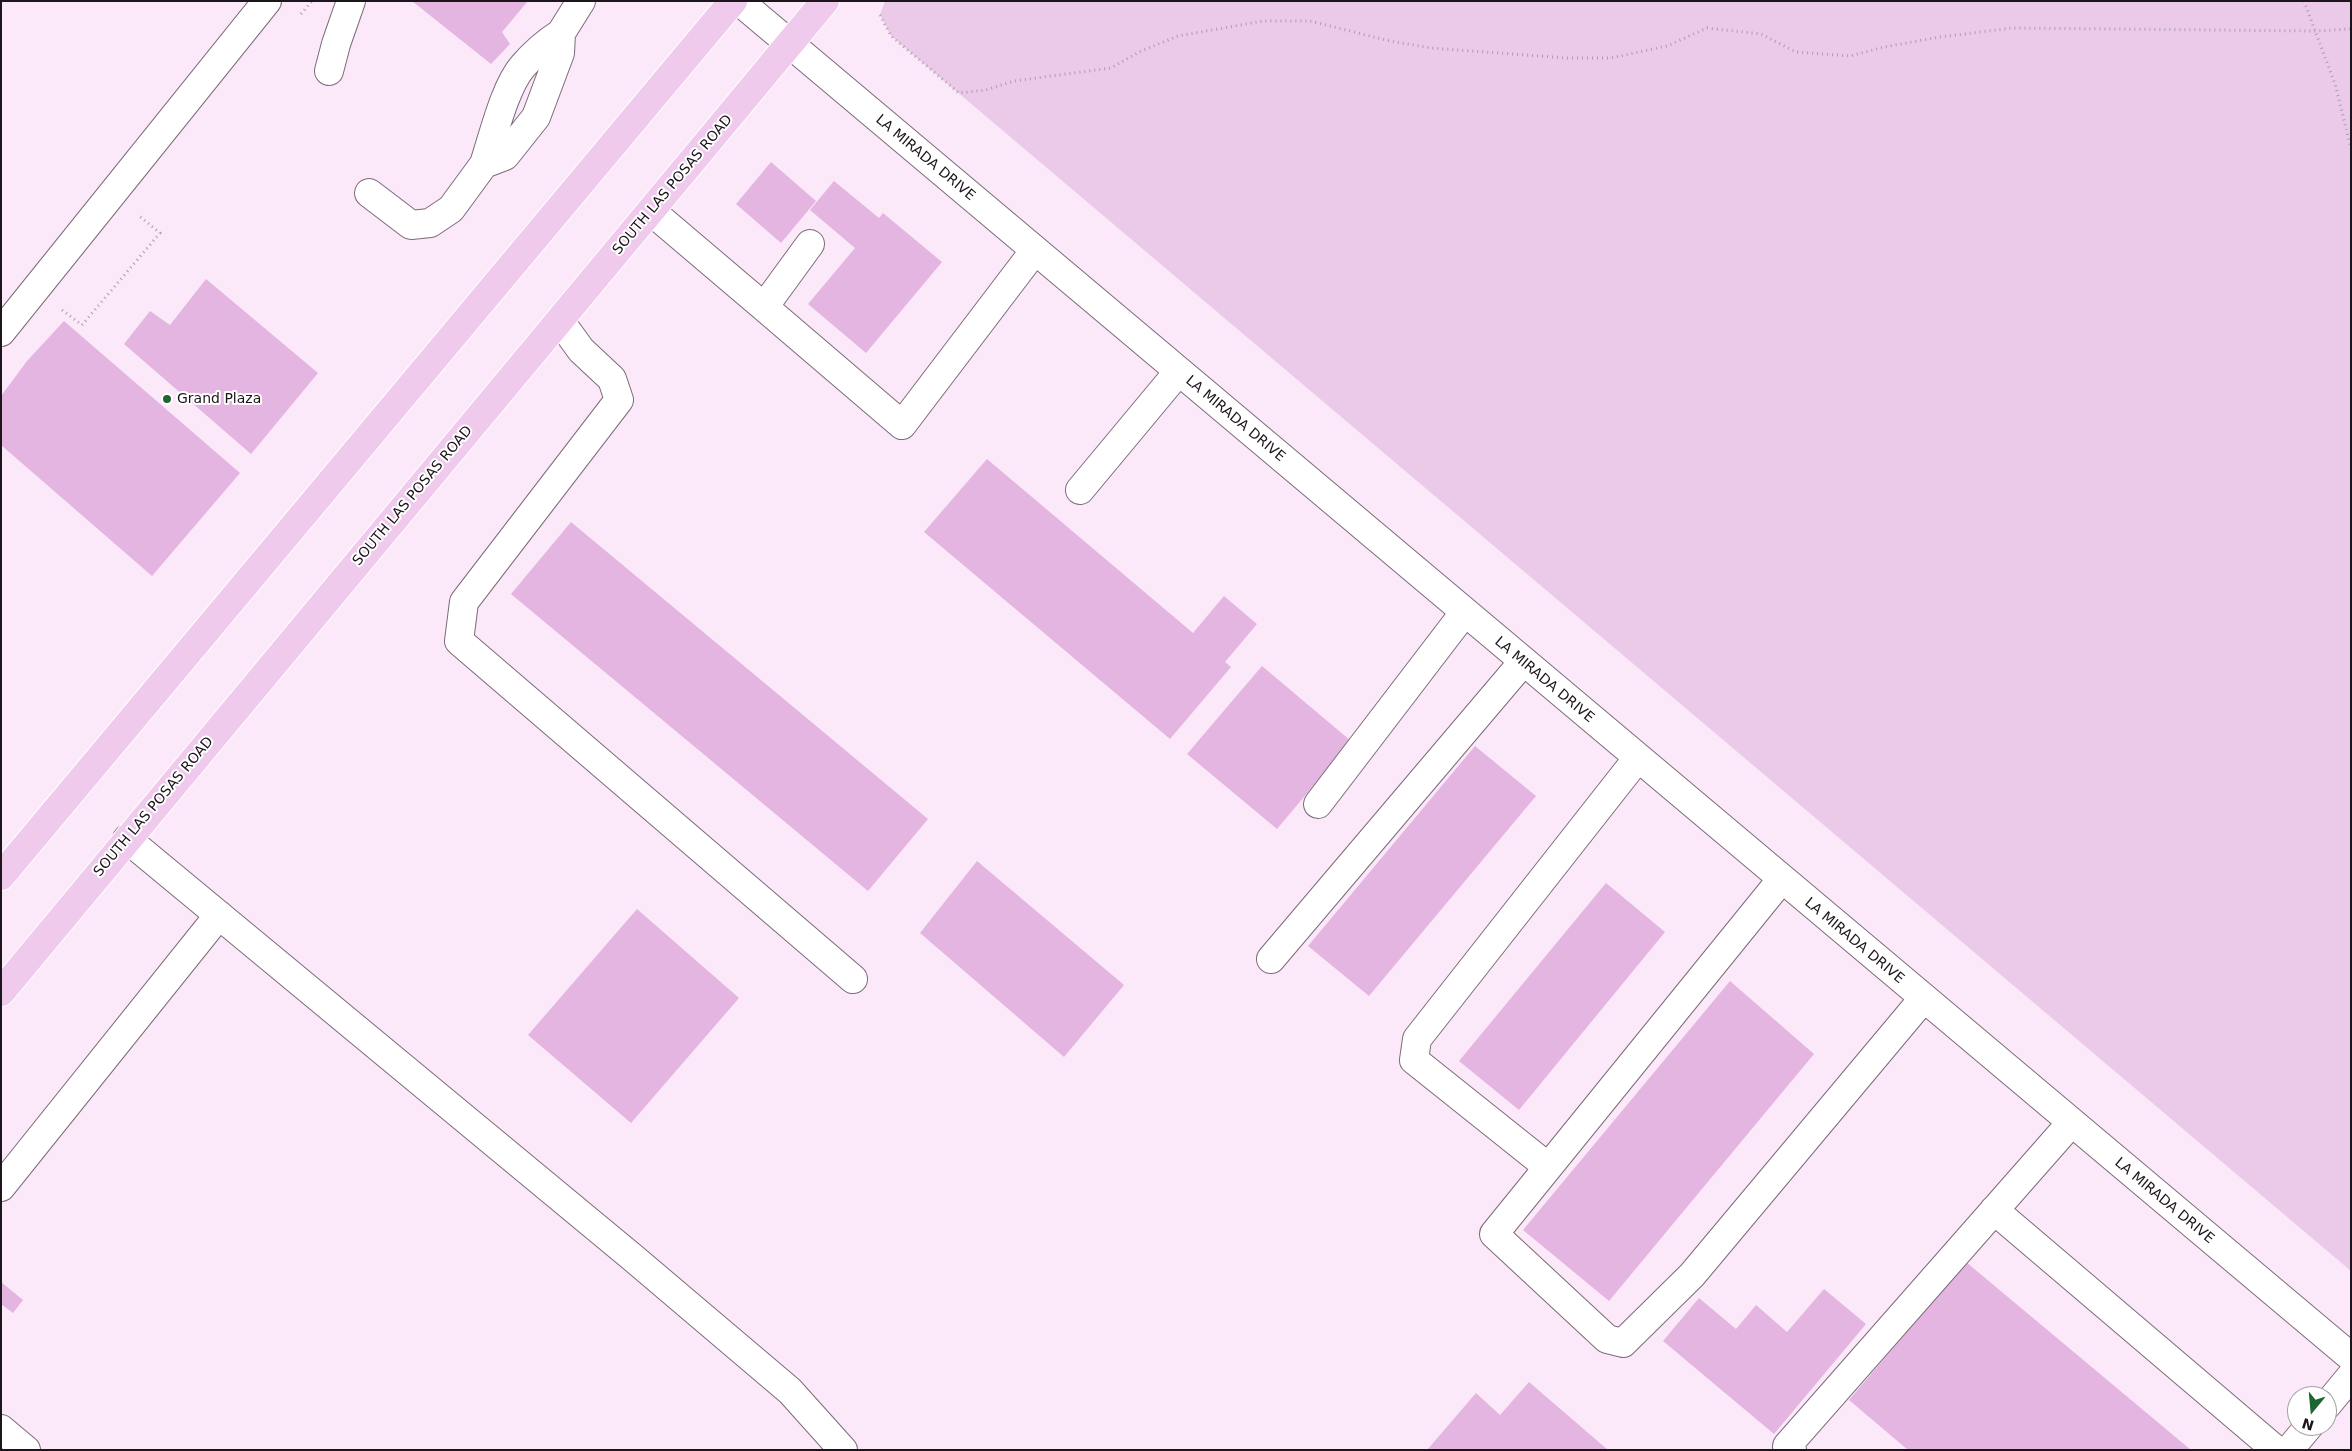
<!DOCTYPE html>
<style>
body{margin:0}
#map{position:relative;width:2352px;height:1451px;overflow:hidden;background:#fbe8f9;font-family:"DejaVu Sans",sans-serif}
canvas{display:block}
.frame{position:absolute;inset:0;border:2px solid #1c151b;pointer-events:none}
.north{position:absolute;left:2287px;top:1386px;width:50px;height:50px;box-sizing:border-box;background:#fff;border:1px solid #a4a1a4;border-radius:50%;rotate:197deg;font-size:14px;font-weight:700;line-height:20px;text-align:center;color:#1c151b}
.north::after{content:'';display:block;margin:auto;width:18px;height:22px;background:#1f6531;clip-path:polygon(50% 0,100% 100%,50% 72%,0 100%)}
</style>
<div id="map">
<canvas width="2352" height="1451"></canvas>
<div class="frame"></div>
<div class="north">N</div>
</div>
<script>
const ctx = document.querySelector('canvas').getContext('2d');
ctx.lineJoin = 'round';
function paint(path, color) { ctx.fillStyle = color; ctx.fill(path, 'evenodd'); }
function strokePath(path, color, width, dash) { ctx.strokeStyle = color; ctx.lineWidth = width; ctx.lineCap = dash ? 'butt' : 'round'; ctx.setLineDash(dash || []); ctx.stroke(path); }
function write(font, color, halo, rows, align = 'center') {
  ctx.font = font + ' "DejaVu Sans",sans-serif'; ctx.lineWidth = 4; ctx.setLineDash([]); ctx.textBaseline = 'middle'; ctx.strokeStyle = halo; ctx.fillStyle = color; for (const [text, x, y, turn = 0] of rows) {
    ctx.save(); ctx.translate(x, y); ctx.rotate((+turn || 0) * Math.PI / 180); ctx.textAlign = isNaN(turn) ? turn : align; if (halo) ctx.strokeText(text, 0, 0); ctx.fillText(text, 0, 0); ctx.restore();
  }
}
paint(new Path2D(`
 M885 1H2351V1271L891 36 880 15Z`), '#eacae8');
paint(new Path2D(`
 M412 1H528L502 32 510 44 491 64Z
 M771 162 816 201 781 243 736 204Z
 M834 181 879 218 883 213 942 262 866 353 808 304 855 248 810 210Z
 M206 279 318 373 251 454 124 344 150 311 170 325Z
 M64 321 240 473 152 576 1 445V396L27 361Z
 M987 459 1193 633 1224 596 1257 624 1225 662 1231 667 1170 739 924 532Z
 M571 522 928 819 868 891 511 594Z
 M1262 666 1351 741 1277 829 1187 754Z
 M1475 746 1536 796 1369 996 1308 946Z
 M977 861 1124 985 1064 1057 920 933Z
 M1606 883 1665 932 1519 1110 1459 1061Z
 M637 909 739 998 631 1123 528 1035Z
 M1730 981 1814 1054 1609 1301 1523 1230Z
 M1966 1262 2191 1450H1908L1849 1400Z
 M1 1282 23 1300 13 1313 1 1304Z
 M1824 1289 1866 1324 1774 1434 1663 1341 1699 1298 1736 1329 1756 1305 1787 1332Z
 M1529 1382 1608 1450H1427L1476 1393 1500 1415Z`), '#e4b5e1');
const minor = new Path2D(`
 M739 1 2351 1357
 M329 71 336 44 351 1
 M484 164C493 137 505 86 523 66 534 53 547 42 561 33
 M369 193 411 225 430 223 451 209 484 164 505 156 536 117 560 53 561 33 581 1
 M651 211 764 307
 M810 244 764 307 902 425 1035 250
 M560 321 581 350 612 379 619 400 464 602 459 641 853 979
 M1 332 267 1
 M1080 490 1179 371
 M1318 804 1464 613
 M127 839 632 1257 790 1391 843 1450
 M1781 880 1494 1234 1607 1339 1623 1343 1692 1275 1923 999
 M1271 959 1523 662
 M1548 1167 1414 1060 1417 1039 1637 759
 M1 1187 219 915
 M1994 1210 2276 1450
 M2327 1405 2351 1376
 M1 1429 26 1450
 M1792 1450 1787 1446 2071 1123
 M2289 1450 2309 1426`);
const major = new Path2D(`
 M1 876 733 1
 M1 992 825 1`);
strokePath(minor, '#7c6b7a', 30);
strokePath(major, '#fff', 30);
strokePath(new Path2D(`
 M2304 1 2335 84 2351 148
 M301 14 312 1
 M880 15 891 36 959 93 986 90 1014 81 1111 68 1139 52 1178 36 1263 21H1310L1390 41 1431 48 1567 58H1611L1667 46 1707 28 1761 34 1796 52 1850 56 1884 47 1940 37 2012 28 2315 31 2351 29
 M62 310 82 325 160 233 138 215`), '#ac9daa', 3, [1, 4]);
strokePath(minor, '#fff', 28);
strokePath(major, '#efcaed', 28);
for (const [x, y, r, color] of [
 [167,399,5,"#1f6531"]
]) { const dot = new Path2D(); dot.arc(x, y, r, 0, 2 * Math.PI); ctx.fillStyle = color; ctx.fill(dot); strokePath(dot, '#fff', 2); }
write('14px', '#1c151b', '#fff', [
 ["LA MIRADA DRIVE",925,158,40],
 ["SOUTH LAS POSAS ROAD",673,185,-50],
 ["LA MIRADA DRIVE",1235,419,40],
 ["SOUTH LAS POSAS ROAD",413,496,-50],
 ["LA MIRADA DRIVE",1544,680,40],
 ["SOUTH LAS POSAS ROAD",154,807,-50],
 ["LA MIRADA DRIVE",1854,941,40],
 ["LA MIRADA DRIVE",2164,1201,40]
]);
write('14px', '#1c151b', '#fff', [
 ["Grand Plaza",177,399]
], 'left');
</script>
